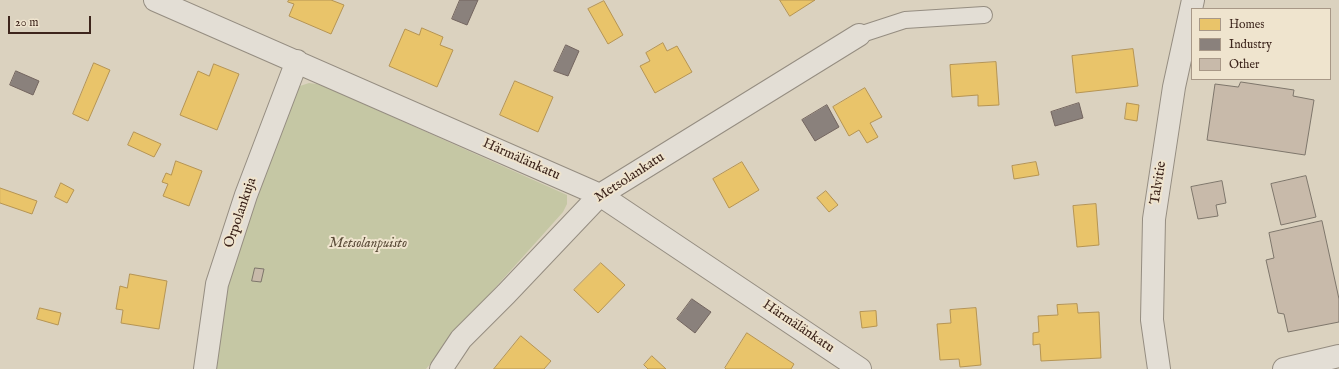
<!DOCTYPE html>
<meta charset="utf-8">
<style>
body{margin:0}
#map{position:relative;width:1339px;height:369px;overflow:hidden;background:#dbd2bf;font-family:"IM FELL English",serif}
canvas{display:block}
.legend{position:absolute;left:1191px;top:8px;width:140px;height:72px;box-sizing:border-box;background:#efe4ce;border:1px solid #a89887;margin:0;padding:5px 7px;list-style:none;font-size:12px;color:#3d251c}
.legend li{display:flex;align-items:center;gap:8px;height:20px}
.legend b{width:20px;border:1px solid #a89887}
.scale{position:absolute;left:8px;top:16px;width:83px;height:18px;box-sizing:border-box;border:2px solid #3d251c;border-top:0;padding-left:5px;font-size:12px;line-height:14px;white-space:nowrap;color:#3d251c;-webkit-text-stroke:3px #efe4ce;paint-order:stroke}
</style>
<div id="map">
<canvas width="1339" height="369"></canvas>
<ul class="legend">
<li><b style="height:11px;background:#e9c46a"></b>Homes</li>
<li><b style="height:11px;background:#8a817c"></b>Industry</li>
<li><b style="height:11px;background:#c8baaa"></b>Other</li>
</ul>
<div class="scale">20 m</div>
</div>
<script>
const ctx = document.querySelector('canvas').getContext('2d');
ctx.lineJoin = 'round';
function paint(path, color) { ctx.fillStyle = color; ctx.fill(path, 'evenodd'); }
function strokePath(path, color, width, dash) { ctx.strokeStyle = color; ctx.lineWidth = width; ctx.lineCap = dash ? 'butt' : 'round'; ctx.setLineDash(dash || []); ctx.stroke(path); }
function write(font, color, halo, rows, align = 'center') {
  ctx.font = font + ' "IM FELL English",serif'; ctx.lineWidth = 4; ctx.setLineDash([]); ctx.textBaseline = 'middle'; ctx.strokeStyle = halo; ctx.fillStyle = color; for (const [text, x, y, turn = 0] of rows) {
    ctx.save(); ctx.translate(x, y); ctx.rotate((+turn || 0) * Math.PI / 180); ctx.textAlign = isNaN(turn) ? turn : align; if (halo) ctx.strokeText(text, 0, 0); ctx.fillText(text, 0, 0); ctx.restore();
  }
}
paint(new Path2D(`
 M309 83 317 84 328 88 567 195V204L563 212 477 308 426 369H210L224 287 256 187 297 87Z`), '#c5c7a4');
const homes = new Path2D(`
 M289 0H331L344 5 331 34 289 16 294 4 288 2Z
 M780 0H815L790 16Z
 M604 1 623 35 608 44 588 9Z
 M422 28 443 37 440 45 453 50 437 87 389 66 405 29 419 35Z
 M663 43 667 51 677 46 692 72 655 93 640 66 650 61 646 53Z
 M1133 49 1138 86 1076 93 1072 56Z
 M996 62 999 105 978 106V95L952 97 950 65Z
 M94 63 110 70 88 121 73 114Z
 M214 64 239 74 217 130 180 115 198 71 209 76Z
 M515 81 553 97 538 132 500 115Z
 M865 88 882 117 870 123 878 137 867 143 859 130 849 136 833 107Z
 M1127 103 1139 105 1137 121 1125 119Z
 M134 132 161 144 154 157 128 145Z
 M176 161 202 171 189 206 163 196 168 184 162 182 166 173 171 175Z
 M742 162 759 190 729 208 713 179Z
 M1036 162 1039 175 1014 179 1012 166Z
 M61 183 74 190 67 203 55 197Z
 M0 188 37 201 32 214 0 203Z
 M826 191 838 205 829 212 817 198Z
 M1096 204 1099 245 1077 247 1073 206Z
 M601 263 625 285 598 313 574 290Z
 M130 274 167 281 159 329 121 323 123 310 116 309 120 286 127 288Z
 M1077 304 1078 313 1099 312 1101 358 1041 361 1040 344 1033 345V333L1039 332 1038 316 1058 315 1057 305Z
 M40 308 61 313 58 325 37 319Z
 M976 308 981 365 960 367 959 359 940 360 937 324 951 323 950 310Z
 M876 311 877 326 862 328 860 312Z
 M747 333 794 364 791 369H726L725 368Z
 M521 336 551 361 544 369H494Z
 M652 356 666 369H648L644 365Z`);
paint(homes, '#e9c46a');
strokePath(homes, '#b59453', 1);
const industry = new Path2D(`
 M460 0H478L467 25 452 19Z
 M566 45 579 51 568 76 554 71Z
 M16 71 39 81 33 95 10 85Z
 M1079 103 1083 118 1055 126 1051 112Z
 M827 105 839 127 815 141 802 120Z
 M692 299 711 312 695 333 677 319Z`);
paint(industry, '#8a817c');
strokePath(industry, '#73655f', 1);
const building = new Path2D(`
 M1241 82 1294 90 1293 96 1314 100 1305 155 1207 140 1215 84 1238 87Z
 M1306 176 1316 217 1281 225 1271 184Z
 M1222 181 1226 203 1216 205 1218 216 1198 219 1191 187Z
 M1322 221 1339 299V322L1288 332 1284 314 1278 313 1266 260 1274 258 1269 233Z
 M255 268 264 269 261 282 252 281Z`);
paint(building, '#c8baaa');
strokePath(building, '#7e766b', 1);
const service = new Path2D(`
 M859 35 905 20 984 15`);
const minor = new Path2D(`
 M155 0 600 195 860 369
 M205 369 217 284 246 195 297 61
 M441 369 461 339 506 294 600 195 859 35
 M1284 369 1339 356`);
const tertiary = new Path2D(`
 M1159 369 1152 320 1154 219 1174 87 1193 0`);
strokePath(service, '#958d81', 18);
strokePath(minor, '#958d81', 24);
strokePath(tertiary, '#958d81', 24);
strokePath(service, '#e3ded5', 16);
strokePath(minor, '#e3ded5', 22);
strokePath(tertiary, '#e3ded5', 22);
write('14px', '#3d251c', '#efe4ce', [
 ["Härmälänkatu",521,160,24],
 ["Metsolankatu",630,178,-33],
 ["Talvitie",1159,183,-81],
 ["Orpolankuja",241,213,-71],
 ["Härmälänkatu",798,327,34]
]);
write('italic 14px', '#5a4b38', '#efe4ce', [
 ["Metsolanpuisto",368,244]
]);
</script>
